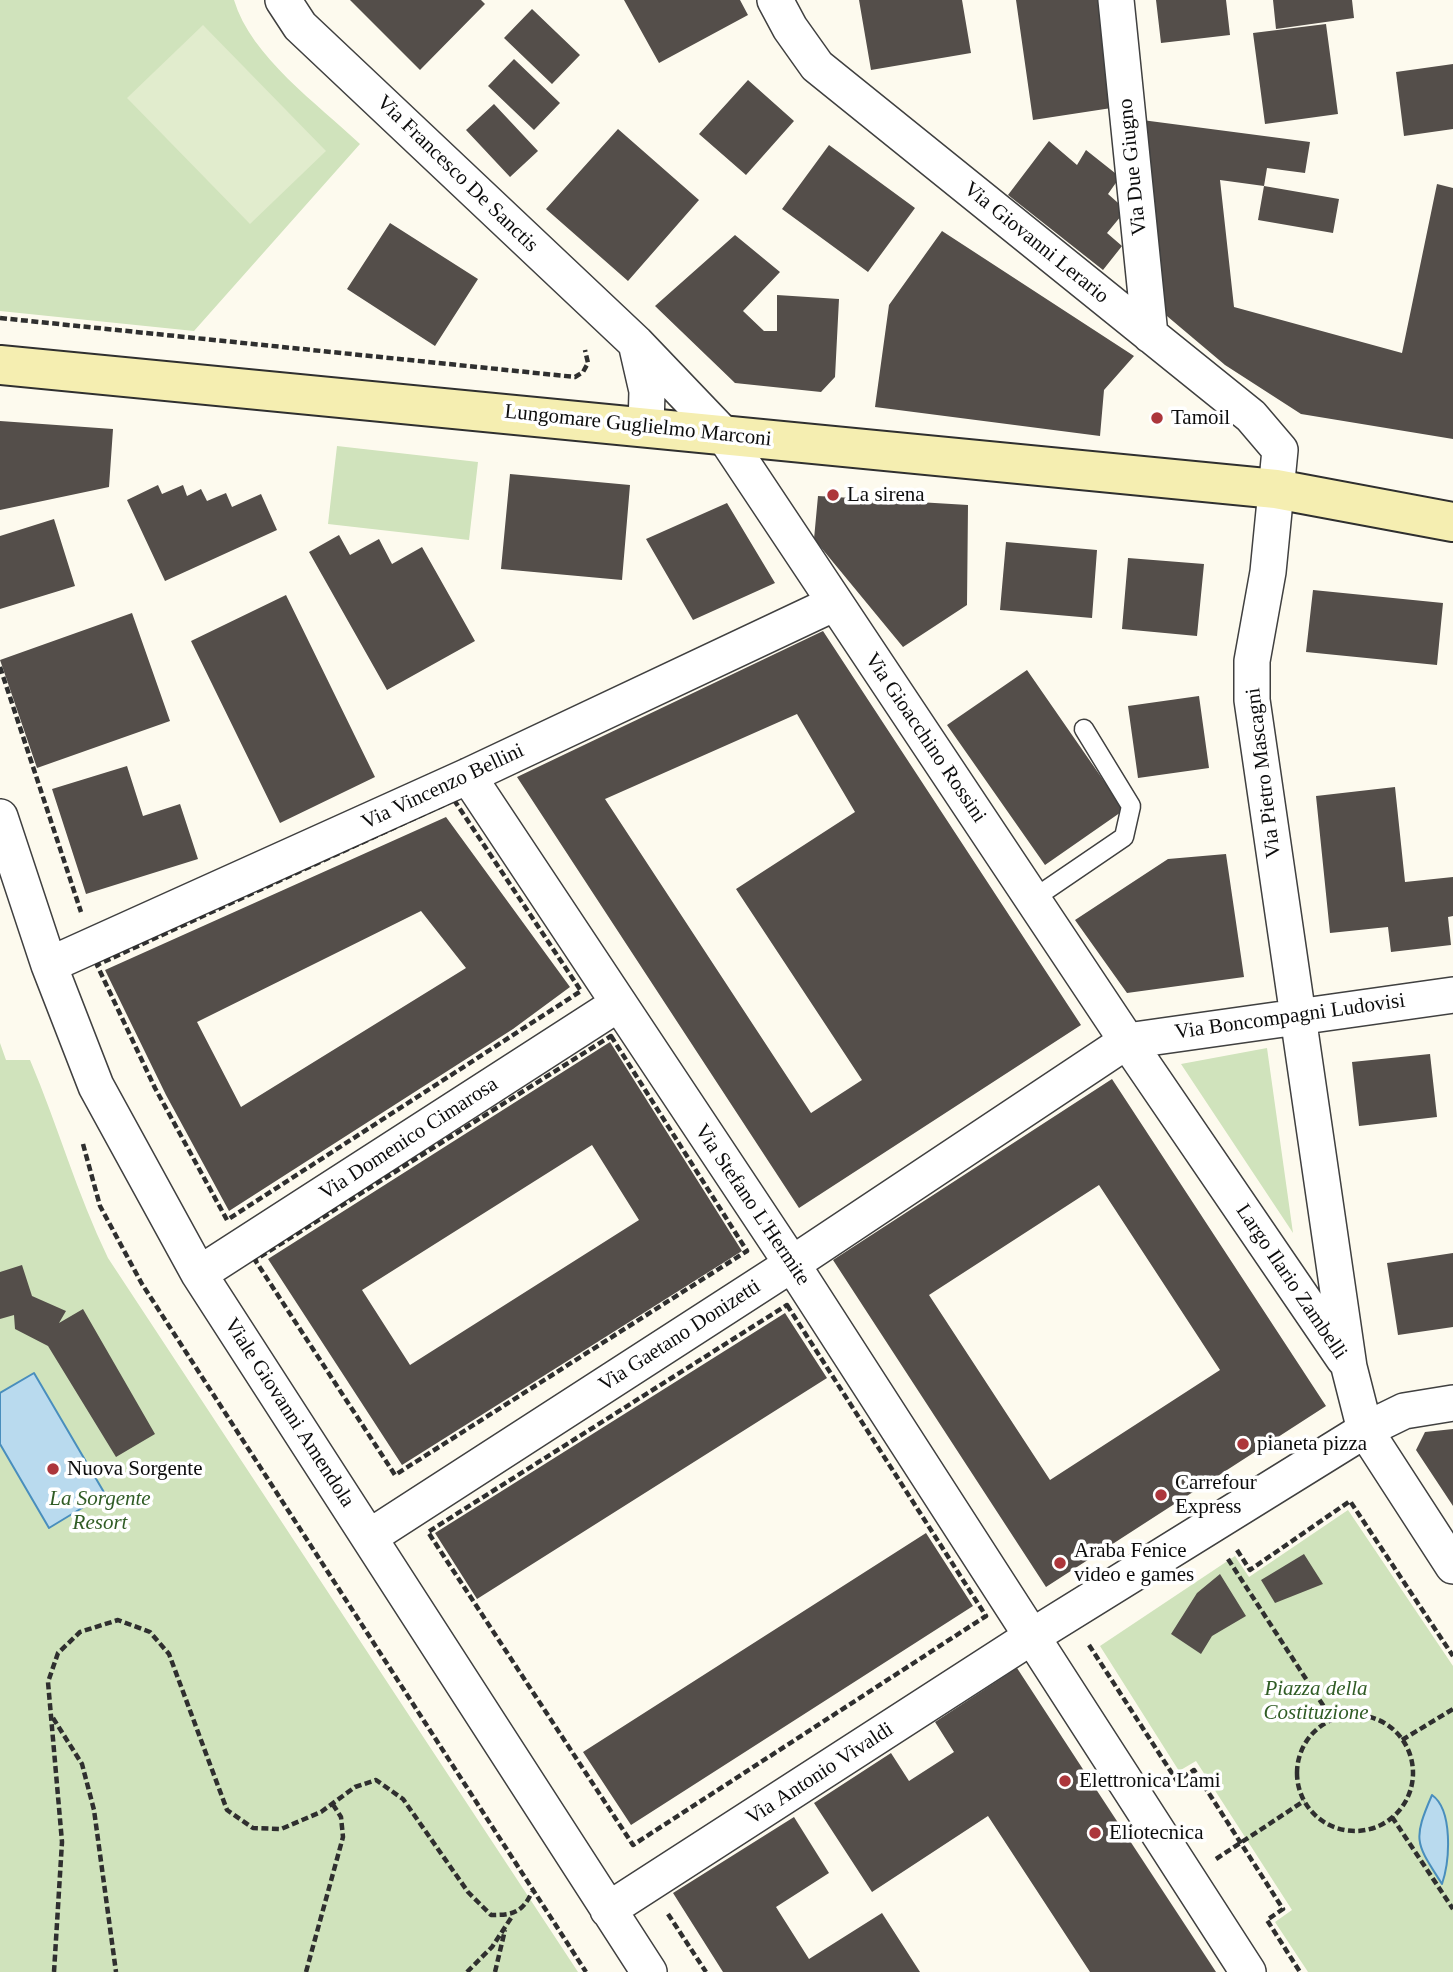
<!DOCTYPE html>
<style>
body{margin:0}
canvas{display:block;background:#fdfaee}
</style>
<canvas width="1453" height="1972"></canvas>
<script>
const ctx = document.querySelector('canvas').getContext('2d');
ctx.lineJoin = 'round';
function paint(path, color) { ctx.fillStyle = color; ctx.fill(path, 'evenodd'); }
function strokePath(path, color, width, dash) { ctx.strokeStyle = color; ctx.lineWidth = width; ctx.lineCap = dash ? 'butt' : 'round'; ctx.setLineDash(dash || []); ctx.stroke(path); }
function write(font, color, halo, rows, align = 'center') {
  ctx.font = font + ' Georgia,serif'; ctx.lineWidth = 7; ctx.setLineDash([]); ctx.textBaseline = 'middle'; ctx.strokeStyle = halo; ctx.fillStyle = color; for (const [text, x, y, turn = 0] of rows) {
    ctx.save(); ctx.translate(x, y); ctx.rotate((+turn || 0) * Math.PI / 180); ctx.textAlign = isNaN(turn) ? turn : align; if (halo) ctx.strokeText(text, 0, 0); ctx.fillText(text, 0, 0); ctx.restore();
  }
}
paint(new Path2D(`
 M0 0H234C251 57 318 104 360 144L194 331 0 311Z
 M337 446 478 462 469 540 328 524Z
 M0 1043 6 1060H30C58 1126 77 1194 108 1258L578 1972H0Z
 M1267 1048 1293 1233 1181 1064Z
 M1348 1510 1453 1666V1972H1308L1275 1922 1292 1910 1196 1761 1179 1771 1100 1646 1235 1556 1249 1577Z`), '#d0e3bc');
paint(new Path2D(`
 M203 25 326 151 250 224 127 98Z`), '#e1eccd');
const water = new Path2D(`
 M34 1373 105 1494 49 1528 0 1444V1393Z
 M1432 1795C1453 1810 1450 1860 1442 1884 1416 1843 1412 1841 1432 1795Z`);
paint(water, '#b9daee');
strokePath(water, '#498ebd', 2);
paint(new Path2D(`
 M350 0H481L485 4 420 70Z
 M624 0H740L748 15 659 63Z
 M859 0H962L971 53 871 70Z
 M1016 0H1101L1118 107 1033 120Z
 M1156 0H1226L1230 35 1161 43Z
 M1273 0H1352L1354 18 1276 29Z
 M532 9 580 55 552 84 504 38Z
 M1326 24 1338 114 1265 124 1253 33Z
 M514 59 560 103 534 130 488 86Z
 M1453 64V129L1404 136 1396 72Z
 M748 80 794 121 746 175 699 134Z
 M494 104 538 151 510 177 466 130Z
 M1142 120 1310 142 1305 173 1267 168 1264 186 1220 180 1234 307 1402 353 1437 184 1453 188V439L1301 414 1225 365 1161 311Z
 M618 129 699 200 628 281 546 209Z
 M1049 141 1077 165 1086 150 1120 177 1108 194 1126 210 1107 233 1122 246 1103 270 1008 195Z
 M829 145 915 208 868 272 782 209Z
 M1264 186 1339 199 1333 233 1258 220Z
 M390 223 478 279 435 346 347 289Z
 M942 231 1134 356 1104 390 1100 436 875 407 889 305Z
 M735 235 780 272 743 311 764 331H777V295L839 299 835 377 821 392 735 383 655 306Z
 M0 421 113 429 109 487 0 510Z
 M510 474 630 485 622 580 501 569Z
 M158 485 162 494 183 485 187 496 201 489 207 501 226 493 232 507 261 494 277 530 165 581 127 500Z
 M818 496 968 505 967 605 903 647 814 539Z
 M727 503 775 583 693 620 646 539Z
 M54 519 75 586 0 609V536Z
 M339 535 350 555 379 539 392 564 422 547 475 641 387 690 309 552Z
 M1006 542 1097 550 1092 618 1000 610Z
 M1128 558 1204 564 1197 636 1122 629Z
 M1313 590 1443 603 1437 665 1306 652Z
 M286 595 375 777 280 823 191 641Z
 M132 613 170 721 37 768 0 660Z
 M823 631 1081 1025 799 1208 517 777ZM797 714 855 812 736 889 862 1080 811 1113 605 799Z
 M1027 670 1124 810 1045 865 947 725Z
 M1199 696 1209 768 1138 778 1128 706Z
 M127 766 143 816 180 804 198 859 86 894 52 789Z
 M1395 787 1405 882 1453 877V916L1448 917 1451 945 1391 952 1388 927 1330 933 1316 796Z
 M446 817 570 987 513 1029 229 1211 166 1095 105 970ZM421 911 466 968 241 1107 197 1022Z
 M1226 854 1244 977 1127 993 1075 920 1168 859Z
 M610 1042 742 1251 402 1465 268 1259ZM592 1145 639 1220 410 1365 362 1290Z
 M1430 1054 1437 1117 1359 1126 1352 1062Z
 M1112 1079 1326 1406 1046 1587 833 1260ZM1099 1185 1220 1370 1050 1480 929 1295Z
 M1453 1253V1327L1398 1335 1387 1263Z
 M22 1265 32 1296 66 1311 59 1323 83 1309 155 1434 116 1457 48 1346 15 1329 14 1315 0 1319V1272Z
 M785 1313 827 1378 477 1599 435 1533Z
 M1453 1429V1506L1416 1450 1425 1432Z
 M926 1533 973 1606 631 1825 583 1752Z
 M1304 1554 1323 1584 1275 1603 1261 1580Z
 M1220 1574 1246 1616 1212 1636 1201 1654 1171 1634 1197 1593Z
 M1017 1668 1090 1780 1216 1972H1090L988 1816 872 1892 814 1803 891 1753 909 1781 954 1752 935 1722Z
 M794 1817 829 1873 776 1907 809 1959 882 1913 920 1972H723L673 1893Z`), '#544e4a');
const lane = new Path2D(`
 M1033 899 1124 837 1131 806 1084 729`);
const street = new Path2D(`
 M283 0 300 26 636 343 723 434 1127 1041 1344 1359
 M775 0 790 28 817 66 1251 416 1280 450 1268 572 1252 661V700L1349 1367 1365 1430 1453 1566
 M1116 0 1150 335
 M636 343 647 391 646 427
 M468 776 792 1264 1248 1972
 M0 817 49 965 96 1086 199 1274 649 1972
 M49 965 468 776 835 603
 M199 1274 618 1004
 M371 1536 792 1264 1127 1041 1453 995
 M608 1910 1031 1637 1365 1430 1404 1411 1453 1403`);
const secondary = new Path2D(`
 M0 365 1276 489 1453 522`);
strokePath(lane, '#404040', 21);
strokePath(street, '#404040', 38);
strokePath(secondary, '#2f2f2f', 42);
strokePath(new Path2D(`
 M0 318 575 377 583 372 588 363 585 350
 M0 667 81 912
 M454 800 581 991 227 1220 155 1088 97 965Z
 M611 1036 747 1251 395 1475 255 1260Z
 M83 1144 100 1206 142 1284 586 1972
 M787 1305 986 1616 633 1845 428 1532Z
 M1237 1550 1250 1570 1350 1501 1453 1656
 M1228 1559 1332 1719
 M1089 1645 1177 1781 1194 1770 1283 1909 1267 1920 1300 1972
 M1297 1773a58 58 0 1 1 116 0a58 58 0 1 1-116 0Z
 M53 1718 82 1764 94 1810 116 1972
 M1402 1740 1453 1709
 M1392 1817 1453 1909
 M1216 1859 1304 1801
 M668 1914 706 1972
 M54 1972 62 1842 48 1682 58 1653 80 1632 118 1620 150 1632 169 1654 227 1810 253 1828 281 1829 321 1812 355 1787 376 1780 403 1799 468 1892 491 1915C513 1915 522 1913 532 1892
 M306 1972 343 1837 341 1817 332 1803
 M467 1972 492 1947 513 1915
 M495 1972 505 1930`), '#2f2f2f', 4.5, [7, 3.5]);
strokePath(lane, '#fff', 18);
strokePath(street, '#fff', 35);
strokePath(secondary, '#f5eeb1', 38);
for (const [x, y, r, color] of [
 [1157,418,7,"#ac363b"],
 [833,495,7,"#ac363b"],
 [1243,1444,7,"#ac363b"],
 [53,1469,7,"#ac363b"],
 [1161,1495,7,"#ac363b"],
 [1060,1563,7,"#ac363b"],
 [1065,1781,7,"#ac363b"],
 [1095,1833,7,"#ac363b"]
]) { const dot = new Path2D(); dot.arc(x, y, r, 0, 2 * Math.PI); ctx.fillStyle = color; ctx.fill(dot); strokePath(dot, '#fff', 2.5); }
write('21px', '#0d0d0d', '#fff', [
 ["Via Due Giugno",1133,167,-96],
 ["Via Francesco De Sanctis",457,174,44],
 ["Via Giovanni Lerario",1036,243,39],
 ["Lungomare Guglielmo Marconi",638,426,6],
 ["Via Gioacchino Rossini",925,738,56],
 ["Via Pietro Mascagni",1264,773,-97],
 ["Via Vincenzo Bellini",443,787,-25],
 ["Via Boncompagni Ludovisi",1290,1017,-8],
 ["Via Domenico Cimarosa",409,1139,-33],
 ["Via Stefano L'Hermite",752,1205,56],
 ["Largo Ilario Zambelli",1291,1282,56],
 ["Via Gaetano Donizetti",680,1336,-33],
 ["Viale Giovanni Amendola",289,1413,57],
 ["Via Antonio Vivaldi",820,1774,-33]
]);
write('21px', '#0d0d0d', '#fff', [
 ["Tamoil",1171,418],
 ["La sirena",847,495],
 ["pianeta pizza",1257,1444],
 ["Nuova Sorgente",67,1469],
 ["Carrefour",1175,1483],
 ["Express",1175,1507],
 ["Araba Fenice",1074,1551],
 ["video e games",1074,1575],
 ["Elettronica Lami",1079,1781],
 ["Eliotecnica",1109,1833]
], 'left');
write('italic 21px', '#305c25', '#fff', [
 ["La Sorgente",100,1499],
 ["Resort",100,1523],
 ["Piazza della",1316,1689],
 ["Costituzione",1316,1713]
]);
</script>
